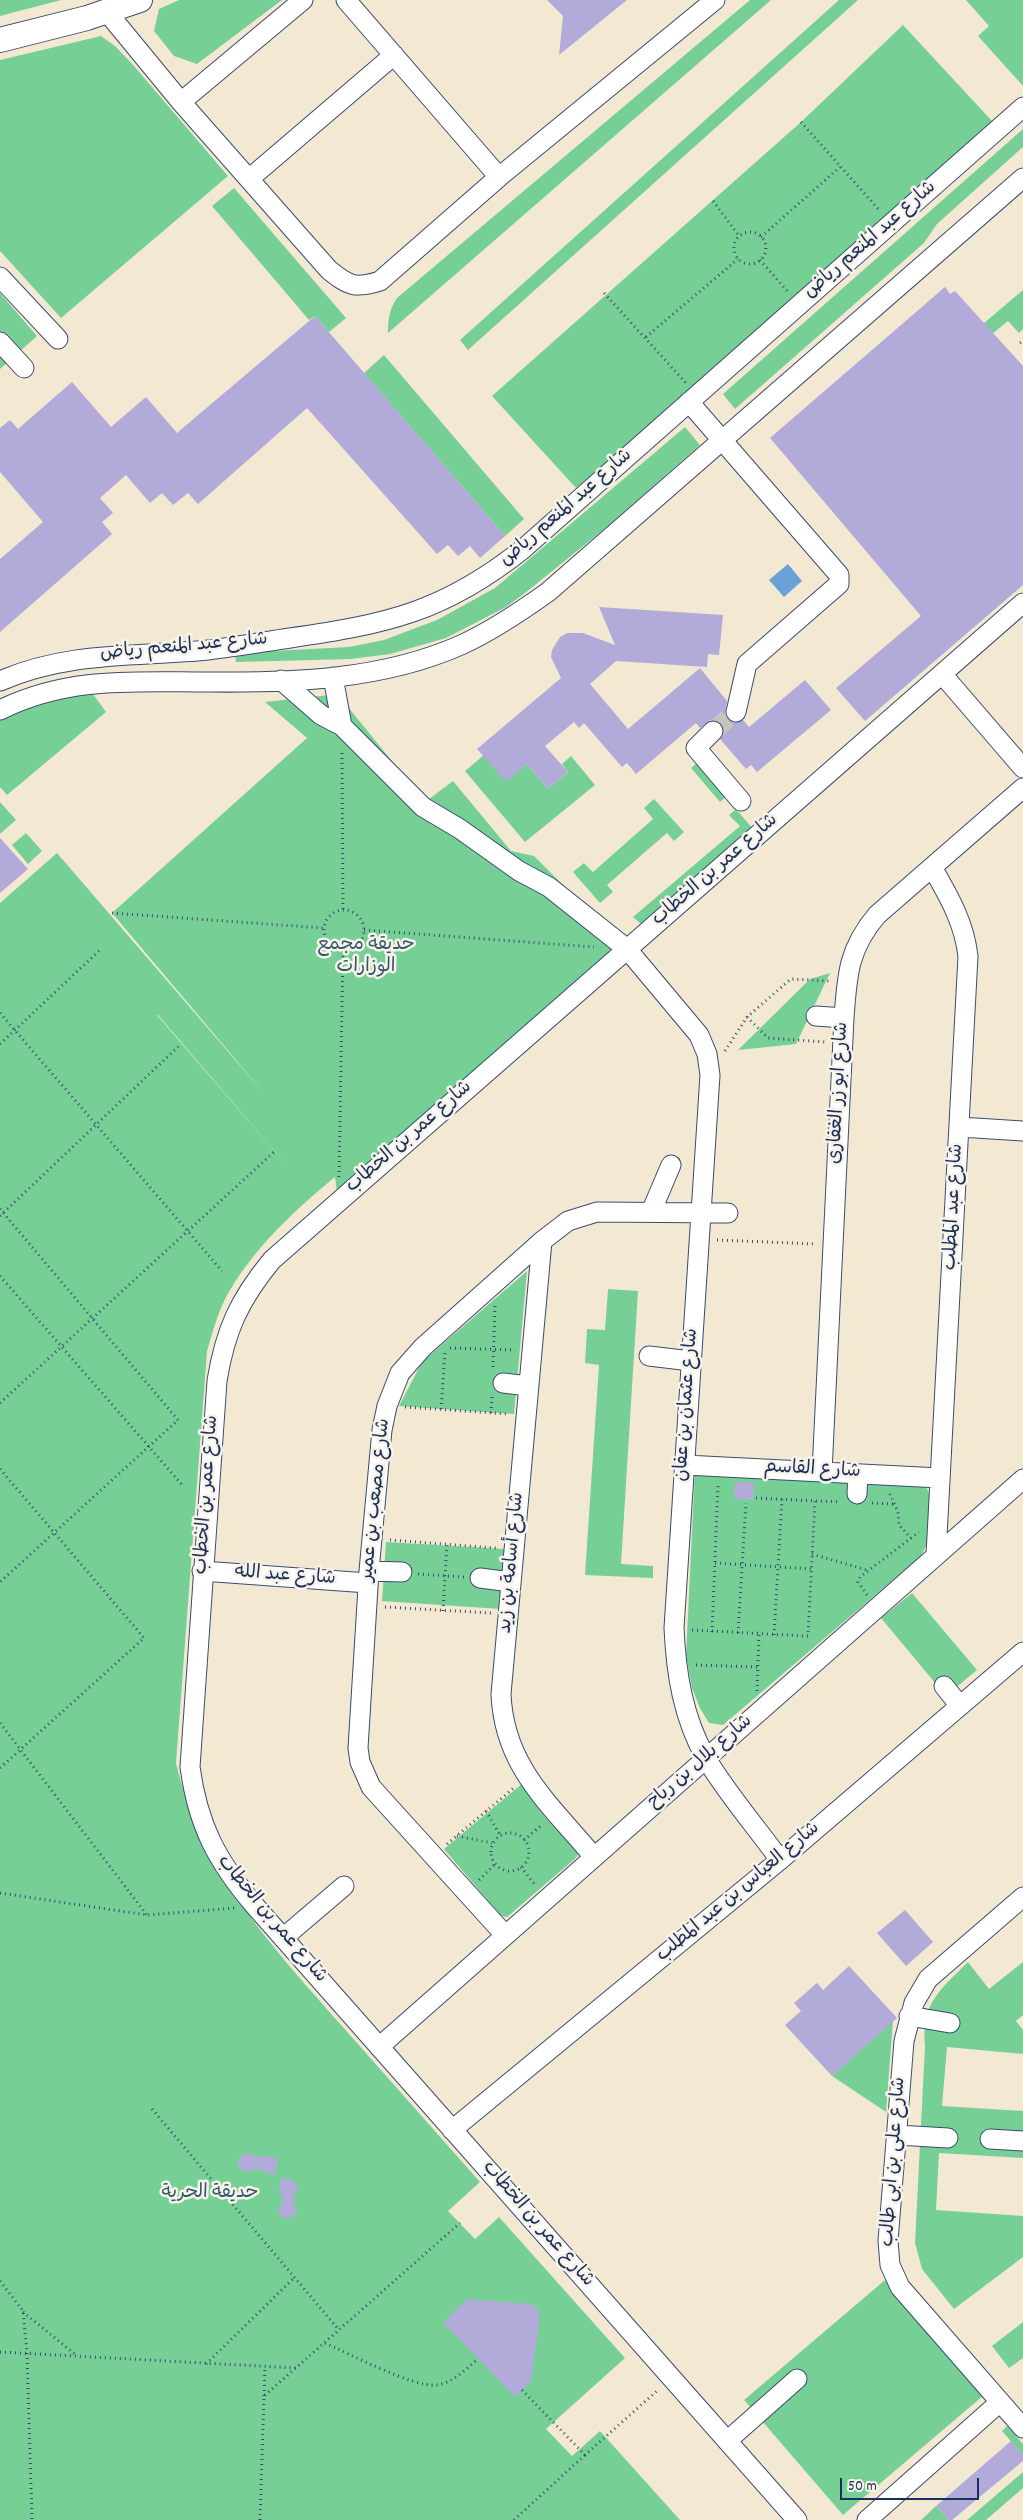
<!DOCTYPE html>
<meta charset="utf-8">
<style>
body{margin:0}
#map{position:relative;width:1023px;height:2520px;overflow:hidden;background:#f3e9d3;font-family:Dekko,sans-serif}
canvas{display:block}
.scale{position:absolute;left:840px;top:2478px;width:139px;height:22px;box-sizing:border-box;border:2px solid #1b2f5e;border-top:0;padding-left:6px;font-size:15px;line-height:18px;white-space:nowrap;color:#1b2f5e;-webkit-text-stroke:4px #f7f3e8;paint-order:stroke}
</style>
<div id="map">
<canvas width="1023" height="2520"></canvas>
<div class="scale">50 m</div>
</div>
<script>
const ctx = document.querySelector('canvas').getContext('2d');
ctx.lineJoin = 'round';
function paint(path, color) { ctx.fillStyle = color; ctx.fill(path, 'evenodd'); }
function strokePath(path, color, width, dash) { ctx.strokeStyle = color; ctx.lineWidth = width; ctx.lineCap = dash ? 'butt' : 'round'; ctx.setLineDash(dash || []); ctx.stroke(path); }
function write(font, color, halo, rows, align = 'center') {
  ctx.font = font + ' Dekko,"Playpen Sans Arabic",sans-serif'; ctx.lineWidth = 5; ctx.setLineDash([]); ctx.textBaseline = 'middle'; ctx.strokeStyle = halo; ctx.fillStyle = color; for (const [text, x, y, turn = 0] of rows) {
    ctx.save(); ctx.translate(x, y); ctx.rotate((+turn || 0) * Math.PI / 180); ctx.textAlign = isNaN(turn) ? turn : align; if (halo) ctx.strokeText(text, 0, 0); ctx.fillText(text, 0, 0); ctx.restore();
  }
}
paint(new Path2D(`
 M0 0H61L0 16Z
 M179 0H282L197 64 174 56 154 31 159 9Z
 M750 0H771L388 333C388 319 389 310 397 298Z
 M839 0H858L468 350 460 340Z
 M966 0H1023V86L978 36 989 26Z
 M903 25 992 121 691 390 576 488 492 396 801 122Z
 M101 36 115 46 134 66 228 176 61 318 0 251V60Z
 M1023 129V147L937 224 924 243 735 409 723 394Z
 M234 188 346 318 329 332 315 316 309 320 212 206Z
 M1023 290V329L1019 333 1008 321 992 334 983 324Z
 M0 293 37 336 0 369Z
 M384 355 524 519 505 536 364 373Z
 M685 427 700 445 608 526 525 593 506 607 446 638 390 654 351 659 236 662 235 653 349 647 384 640 437 620 495 588Z
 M90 690 106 712 7 795 0 787V716Z
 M339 694 344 702 425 802 453 781 511 851 534 856 627 949 338 1200 335 1177C295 1210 257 1245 230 1290 219 1308 213 1331 207 1351L176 1763C201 1871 271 1945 342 2026 388 2078 434 2130 480 2182L448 2211 475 2239 499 2217 625 2358 546 2429 572 2456 600 2431 680 2520H0V903L57 853 268 1098 112 913 307 738 265 702ZM157 1015H158L295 1175Z
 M484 755 506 781 527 764 548 789 568 772 562 764 571 756 595 785 525 842 465 771Z
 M698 762 727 796 720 802 691 768Z
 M654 799 684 832 674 841 667 833 607 885 613 892 600 903 573 872 584 863 593 872 653 819 644 808Z
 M0 802 16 820 1 833H0Z
 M736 809 752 828 641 924 633 917 740 826 729 815Z
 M26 833 42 851 28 864 12 845Z
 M830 973 796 1044 738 1050 810 979Z
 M527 1271 514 1414 399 1406 422 1362Z
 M608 1289 638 1291 621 1564 653 1566V1578L585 1575 599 1365 585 1363 587 1329 605 1330Z
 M695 1469 920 1479C933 1492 937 1517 932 1535 929 1542 924 1549 921 1556L723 1725 709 1723 700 1708 692 1688 686 1656Z
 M386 1542 504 1549 500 1609 382 1601Z
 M912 1593 977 1670 946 1696 881 1618Z
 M523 1783 578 1853 577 1857 507 1917 501 1916 444 1849Z
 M968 1962 989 1989 1023 1962V2015L1016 2021 1023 2030V2054L947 2047 942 2106 1023 2111V2158L939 2153 936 2210 1023 2216V2257L954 2309 922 2269 915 2243 925 2046C921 2003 940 1990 968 1962Z
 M893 2021 886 2112 832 2076Z
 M885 2280 984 2395 843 2515 744 2400Z
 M1023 2322V2358L1009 2368 992 2346Z
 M1007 2426 1023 2444V2455L1002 2431Z
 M1023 2472V2488L986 2520H967Z
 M936 2506 949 2520H921Z`), '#76d096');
paint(new Path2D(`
 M788 564 802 581 784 597 769 580Z`), '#6ba1d8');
paint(new Path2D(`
 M547 0H627L559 55 563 16Z
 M945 287 950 294 955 291 1023 366V585L865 721 836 688 921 616 770 438Z
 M315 316 505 536 480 558 470 546 458 556 448 545 437 554 307 408 198 504 188 493 173 505 162 493 150 503 126 475 100 498 113 513 102 522 112 534 0 632V559L43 522 0 472V428L10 420 18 429 72 382 111 427 146 397 177 433Z
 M599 607 723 615 719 655 708 654 707 667 616 661 590 684 628 729 700 668 727 701 725 715 733 723 743 720 749 727 805 680 831 710 757 772 751 765 746 769 720 739 724 729 716 720H710L700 728 696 723 636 774 627 763 622 767 584 723 579 728 574 722 545 746 568 772 548 789 527 764 506 782 477 749 561 678 551 657 552 650 560 637 567 633H583L615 645Z
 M0 838 28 869 0 893Z
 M735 1482 754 1483 753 1500 734 1499Z
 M905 1910 933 1942 906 1966 877 1933Z
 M849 1966 897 2018 832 2076 785 2025 801 2011 794 2003 817 1983 823 1990Z
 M246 2153 258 2157 267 2155 275 2158 277 2164 275 2176 256 2168 248 2172 241 2170 238 2165V2159Z
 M281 2178 292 2179 298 2186 293 2198 297 2211 291 2218 281 2217 278 2211 283 2198 279 2191Z
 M468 2299 528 2304 537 2307 540 2314 531 2382 515 2397 443 2322Z
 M1011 2441 1023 2455V2461L952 2520H949L936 2506Z`), '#b2aad9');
strokePath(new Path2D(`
 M713 731 736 712`), '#c8c4bc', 19, [19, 9]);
const minor = new Path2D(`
 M346 0 499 177
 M107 12 181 102 329 270C349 286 355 289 380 281L499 177 715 0
 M181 102 303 0
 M249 179 394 55
 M0 277 58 339
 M0 342 24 368
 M689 402 839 575V584L747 664 736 712
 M942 674 1023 768
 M333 677 342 726
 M281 680 321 715 342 726 423 807 460 829 519 871 549 887 627 949 699 1035 707 1054 710 1075 674 1628C676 1673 683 1718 706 1758 725 1791 757 1828 780 1860
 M0 681C69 651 135 657 208 650 235 647 263 642 290 638 387 624 444 612 523 549L1023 107
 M0 710C68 676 135 682 208 682 292 683 382 680 461 645 492 631 520 612 548 592L1023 178
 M713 731 696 748 741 801
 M932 867C949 897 964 922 968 956L936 1555
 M816 1016 844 1018
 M960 1127 1023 1131
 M651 1212 671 1165
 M542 1241 501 1694C504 1767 550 1804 594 1857
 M649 1356 691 1361
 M503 1383 529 1386
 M685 1465 940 1478
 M822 1472 844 1018C847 976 848 949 877 915L1023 788
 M857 1494 858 1474
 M202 1571 368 1583
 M369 1571 402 1572
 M480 1578 511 1582
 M944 1686 960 1706
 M1023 1897 928 1979 914 2003 904 2041 888 2241 890 2265 900 2287 1023 2428
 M505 1935 371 1787 360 1762 358 1748 369 1571 382 1430 387 1406 400 1373 423 1347 542 1241 568 1221 597 1212 728 1213
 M283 1938 344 1886
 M909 2016 950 2023
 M379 2047 1023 1479
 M452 2130 780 1860 1023 1652
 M897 2135 948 2138
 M990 2139 1023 2141
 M727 2441 797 2379
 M797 2520 255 1906C217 1861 198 1826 190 1767L217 1381C225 1331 239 1300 272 1260L1023 603
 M867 2520 1000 2402`);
const major = new Path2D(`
 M0 40 87 18 140 0`);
strokePath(minor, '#3b4b70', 21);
strokePath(major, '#3b4b70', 26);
strokePath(new Path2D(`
 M801 122 880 211
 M713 201 739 236
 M734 248a16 16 0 1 1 32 0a16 16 0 1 1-32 0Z
 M761 237 840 167
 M760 260 788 292
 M604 293 686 383
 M646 337 738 259
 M1020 343 1023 341
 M342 753 343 910
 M324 930a20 20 0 1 1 40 0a20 20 0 1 1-40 0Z
 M112 913 323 928
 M364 930 594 947
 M0 1013 222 1271
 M747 1017 768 1038 825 1042
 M0 1044 101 949
 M725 1051 747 1017 791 979 829 981
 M339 1177 343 950
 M0 1209 178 1420 0 1582
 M0 1216 181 1044
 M717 1240 816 1244
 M0 1276 184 1487
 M450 1348 514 1350
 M493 1367 495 1306
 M0 1403 274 1152
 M405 1407 508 1414
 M441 1409 445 1353
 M491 1413 492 1396
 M0 1469 144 1638 0 1768
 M890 1494 898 1512 899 1525 911 1538
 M756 1498 840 1502
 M872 1503 894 1504
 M390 1540 496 1548
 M812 1554 867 1570
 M715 1563 811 1569
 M418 1574 464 1577
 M867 1595 858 1582 860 1577 919 1532
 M385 1607 491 1613
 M443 1611 447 1544
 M692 1630 808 1636 815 1501
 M712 1632 718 1485
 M738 1633 746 1503
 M774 1635 782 1499
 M696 1665 758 1667
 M757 1691 759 1634
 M0 1723 147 1915
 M486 1811 500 1835
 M491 1852a19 19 0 1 1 38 0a19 19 0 1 1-38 0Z
 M457 1836 492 1843
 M524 1840 543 1824
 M447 1844 515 1787
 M521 1867 535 1885
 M479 1880 495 1864
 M0 1893 147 1915 235 1908
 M152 2109 339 2330
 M0 2281 23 2311 27 2353 32 2520
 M23 2312 76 2355
 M325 2343C348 2353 414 2388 436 2385 453 2383 466 2369 478 2359
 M0 2352 296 2368
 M206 2364 295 2277
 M522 2390 585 2455 658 2390
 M264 2396 265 2367
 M260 2520 264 2396 460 2223
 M514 2520 585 2455`), '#3b4b70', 3, [1, 4]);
strokePath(minor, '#fff', 19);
strokePath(major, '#fff', 24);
write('19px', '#1b2f5e', '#f7f3e8', [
 ["شارع عبد المنعم رياض",871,241,-41],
 ["شارع عبد المنعم رياض",567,509,-41],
 ["شارع عبد المنعم رياض",184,648,-5],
 ["شارع عمر بن الخطاب",716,871,-41],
 ["شارع ابو زر الغفارى",840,1093,-87],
 ["شارع عمر بن الخطاب",410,1138,-41],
 ["شارع عبد المطلب",955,1207,-87],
 ["شارع عثمان بن عفان",688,1405,-86],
 ["شارع القاسم",812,1471,3],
 ["شارع عمر بن الخطاب",208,1495,-86],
 ["شارع مصعب بن عمير",377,1500,-84],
 ["شارع أسامة بن زيد",513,1563,-85],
 ["شارع عبد الله",285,1577,4],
 ["شارع بلال بن رباح",701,1763,-41],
 ["شارع العباس بن عبد المطلب",739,1893,-40],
 ["شارع عمر بن الخطاب",271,1920,50],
 ["شارع على بن ابى طالب",895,2162,-86],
 ["شارع عمر بن الخطاب",537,2225,49]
]);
write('19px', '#32576c', '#f7f3e8', [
 ["حديقة مجمع",366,946],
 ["الوزارات",366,968],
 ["حديقة الحرية",210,2194]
]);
</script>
